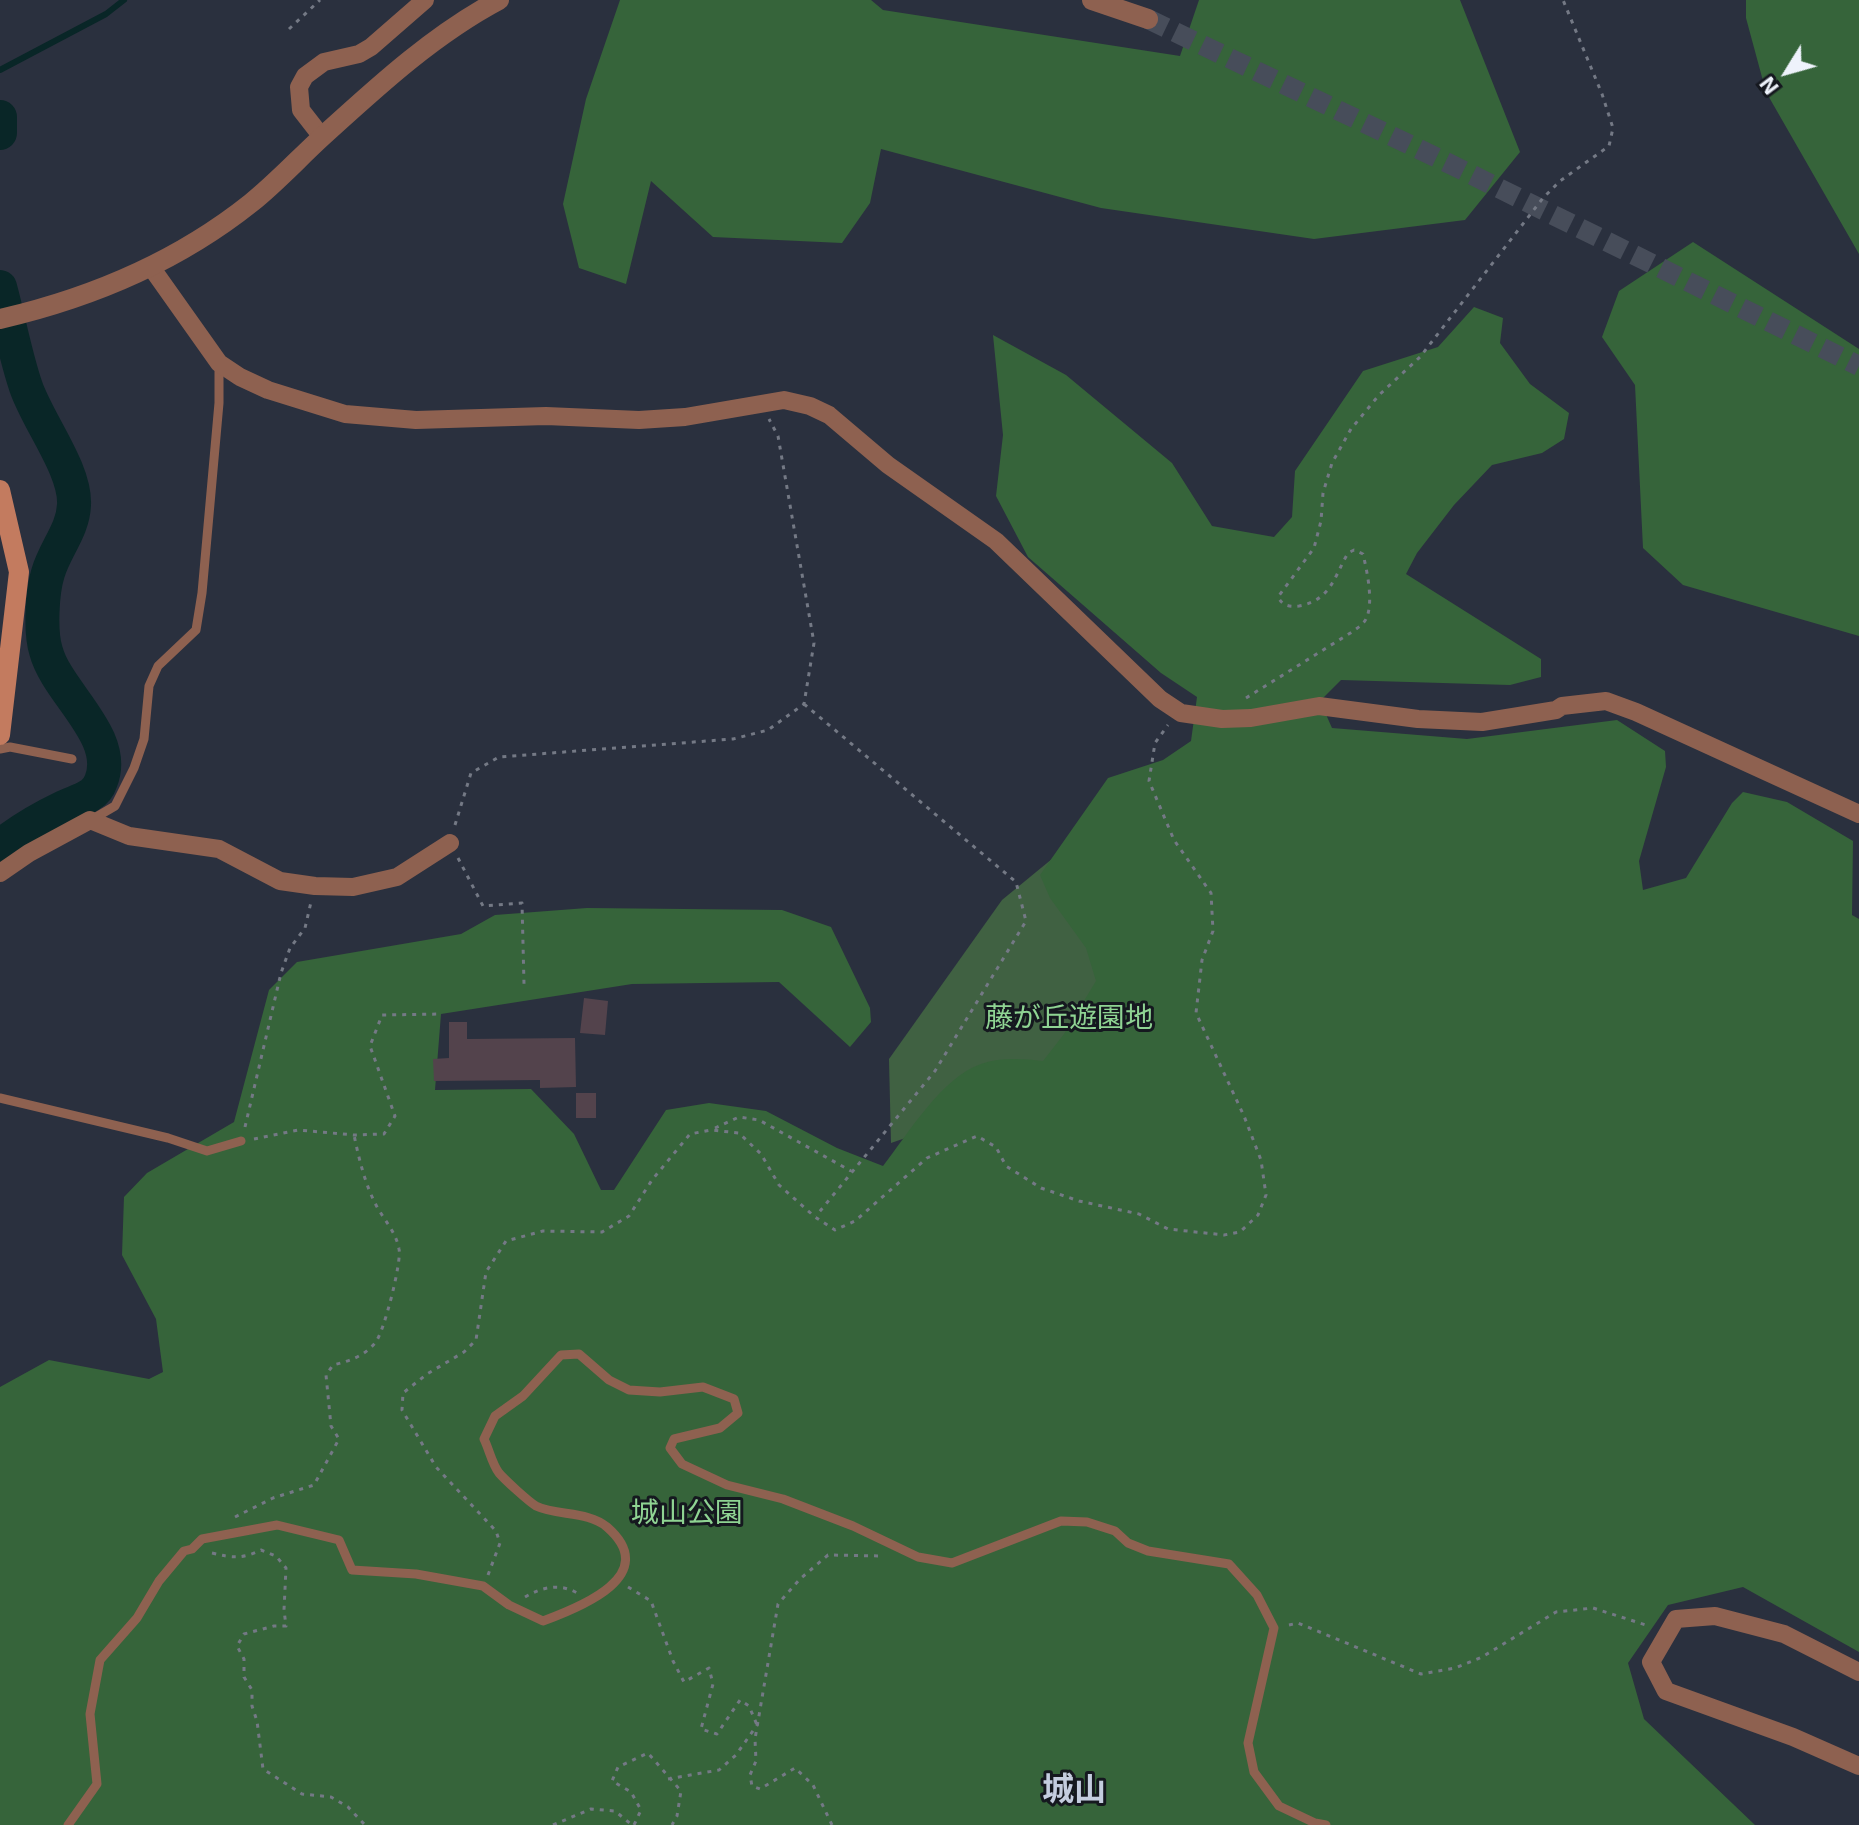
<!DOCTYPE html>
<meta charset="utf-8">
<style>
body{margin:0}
#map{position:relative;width:1859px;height:1825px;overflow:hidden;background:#2a303e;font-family:"Exo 2",sans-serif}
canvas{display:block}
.north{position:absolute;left:1747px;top:32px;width:80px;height:80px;-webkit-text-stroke:6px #15181f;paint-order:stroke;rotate:233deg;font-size:22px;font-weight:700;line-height:32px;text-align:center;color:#eef2fb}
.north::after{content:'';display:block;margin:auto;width:28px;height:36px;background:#eef2fb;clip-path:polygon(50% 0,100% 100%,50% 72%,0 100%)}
</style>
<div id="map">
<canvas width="1859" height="1825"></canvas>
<div class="north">N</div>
</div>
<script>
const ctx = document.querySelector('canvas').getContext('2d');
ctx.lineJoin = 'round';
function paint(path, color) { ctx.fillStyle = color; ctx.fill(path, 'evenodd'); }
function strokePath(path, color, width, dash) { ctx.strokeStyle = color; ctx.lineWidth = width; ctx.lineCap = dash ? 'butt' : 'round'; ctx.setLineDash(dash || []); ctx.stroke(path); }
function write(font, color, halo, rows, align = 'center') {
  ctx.font = font + ' "Exo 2","Noto Sans JP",sans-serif'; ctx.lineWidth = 6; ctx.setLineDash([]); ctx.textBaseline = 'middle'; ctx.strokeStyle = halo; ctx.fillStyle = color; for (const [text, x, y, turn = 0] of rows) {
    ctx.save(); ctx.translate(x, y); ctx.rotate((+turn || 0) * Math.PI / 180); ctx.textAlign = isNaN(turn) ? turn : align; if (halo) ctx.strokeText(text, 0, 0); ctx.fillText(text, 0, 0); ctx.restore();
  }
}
paint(new Path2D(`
 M1086 831 1201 991 969 1116 891 1143 889 1059 1002 900Z`), '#406142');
paint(new Path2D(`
 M620 0H871L883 10 1180 56 1199 0H1460L1520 152 1465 220 1314 239 1101 208 881 149 870 203 842 243 713 237 651 181 626 284 579 268 563 204 586 99Z
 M1746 0H1859V254L1766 92 1746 18Z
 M1693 242 1859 349V636L1683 585 1643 548 1635 385 1602 337 1619 291Z
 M1474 307 1503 318 1500 343 1530 384 1569 413 1564 439 1542 453 1492 465 1454 505 1417 553 1406 574 1541 659V677L1510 685 1341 680 1320 701 1332 728 1467 739 1617 720 1665 751 1666 767 1639 861 1643 890 1686 878 1732 803 1743 792 1787 802 1853 841 1852 915 1859 919V1652L1743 1587 1668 1605 1628 1663 1644 1719 1755 1825H0V1387L49 1360 149 1379 163 1372 156 1319 122 1255 124 1197 147 1173 234 1122 269 990 297 962 461 934 495 915 587 908 782 910 831 927 870 1008 871 1022 850 1047 779 982 632 984 441 1014 435 1090 531 1089 574 1134 601 1190H614L666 1110 709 1103 766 1111 837 1148 883 1166C908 1134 942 1077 981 1064 1001 1057 1023 1059 1043 1061L1064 1034 1096 981 1086 948 1050 898 1040 875 1108 778 1163 760 1191 741 1197 697 1161 673 1028 557 996 496 1003 435 993 335 1066 375 1172 463 1212 526 1274 537 1292 517 1295 471 1363 371 1438 347Z`), '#36643a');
strokePath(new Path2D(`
 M0 70 106 14 124 0`), '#092627', 6);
strokePath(new Path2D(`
 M0 117V133
 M0 287C9 320 15 355 26 387 38 422 76 470 74 505 73 530 55 549 48 573 42 592 40 632 46 651 57 693 119 736 101 781 99 787 95 792 90 795 81 801 72 803 62 808 41 818 18 832 0 846`), '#092627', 34);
paint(new Path2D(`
 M584 998 608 1001 605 1035 580 1033Z
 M449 1022H467V1039L575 1038 576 1087 540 1088V1080L434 1081 433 1059 449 1058Z
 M576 1093H596V1118H576Z`), '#53434c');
strokePath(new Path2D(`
 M1148 19 1452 165 1859 366`), '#474d5a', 20, [20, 10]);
strokePath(new Path2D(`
 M289 29 320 0
 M1246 698 1352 632C1357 628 1363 625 1366 619 1374 603 1367 571 1363 554L1354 550 1348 553C1334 577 1331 600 1299 606 1289 607 1283 606 1278 597L1314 548 1321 521 1323 493 1332 463 1351 429 1379 395 1420 357 1543 198 1560 181 1609 146 1613 128 1602 94 1563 0
 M804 704 1016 882 1026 921 935 1071 816 1216
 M455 825 471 773 499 757 733 739 768 730 804 704 814 643 778 436 769 419
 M458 858 483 906 522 903 524 984
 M245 1127 281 973 290 948 305 928 311 902
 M715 1128 739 1117 759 1120 851 1171
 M254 1139 298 1130 354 1135 384 1134 395 1116 370 1046 382 1015 441 1014
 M235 1517 273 1498 314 1485 339 1439 331 1426 326 1375 333 1365C350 1361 364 1356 375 1343 384 1333 402 1261 399 1249 396 1232 384 1220 376 1205 365 1184 359 1159 354 1135
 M212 1553C232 1558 243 1559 261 1550L276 1556 286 1568 284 1610 286 1626H274L244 1634 237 1646 244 1659V1677L252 1690V1706L257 1721 263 1769 302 1794 331 1797 348 1807 365 1825
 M488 1575 500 1543 496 1531 436 1467 402 1410 403 1393 427 1374 464 1352 476 1340 486 1272 506 1241 543 1231 602 1232 629 1216 652 1180 690 1134 711 1130 739 1133 761 1154 779 1185 815 1217 835 1230 855 1221 927 1158 977 1136 996 1147 1006 1166 1041 1188 1079 1201 1139 1214 1168 1229 1224 1235 1240 1232 1258 1215 1266 1195 1261 1160 1244 1116 1196 1013 1202 960 1213 931 1211 893 1174 840 1149 781 1155 743 1168 725
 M628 1587 651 1601 673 1661 684 1682 709 1668 713 1684 701 1729 717 1734 740 1700 749 1706 757 1725
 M525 1597C542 1587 560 1583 577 1593
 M1289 1625 1298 1623 1421 1674 1455 1668 1482 1657 1556 1612 1593 1608 1649 1626
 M668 1779 719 1770 736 1755 757 1725
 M553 1825 591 1809 615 1811 632 1825
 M634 1825 641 1810 631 1792 612 1781 618 1767 648 1753 681 1791 677 1816 672 1825
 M832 1825 813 1785 795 1768 760 1789 752 1786 750 1775 756 1761 755 1739 778 1604 800 1579 828 1555 882 1556`), '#747985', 3, [4, 6]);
strokePath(new Path2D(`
 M0 749 10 747 72 759
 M91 820 115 806 134 768 144 739 149 686 158 666 196 630 202 593 219 403V363
 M0 1098 168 1138 207 1151 241 1141
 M68 1825 97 1784 90 1714 100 1660 137 1618 159 1581 184 1551 192 1549 202 1539 277 1525 339 1540 352 1570 416 1574 483 1586 509 1605 543 1621C581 1607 662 1575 607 1527 588 1511 557 1516 536 1506 528 1501 505 1480 499 1473 492 1464 489 1449 484 1439L495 1416 523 1396 561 1355 579 1354 609 1380 629 1390 660 1392 703 1387 734 1399 738 1413 720 1428 674 1439 670 1448 682 1464 727 1485 783 1499 853 1526 918 1557 952 1563 1061 1521 1087 1522 1115 1531 1128 1543 1148 1551 1229 1564 1257 1595 1274 1628 1248 1743 1254 1772 1279 1806 1315 1823 1326 1825`), '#8e6150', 9);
strokePath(new Path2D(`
 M322 137 301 110 299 87 305 76 324 62 359 54 371 47 425 0
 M151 267 219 363 240 377 268 390 345 414 416 420 546 416 639 420 685 417 784 400 810 406 829 415 888 465 996 541 1160 699 1181 713 1222 719 1251 718 1319 706 1418 719 1482 722 1556 710 1562 706 1606 701 1636 712 1859 814
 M0 873 29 853 90 820 129 836 219 849 280 881 315 886 353 887 397 877 450 843
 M1859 1672 1784 1634 1715 1616 1676 1619 1651 1662 1666 1691 1793 1737 1859 1766`), '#8e6150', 18);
strokePath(new Path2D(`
 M1092 0 1148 19
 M0 319C91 298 177 262 251 203 276 183 298 159 322 137 377 87 433 35 499 0`), '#8e6150', 20);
strokePath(new Path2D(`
 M0 490 19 572 0 735`), '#c37b5f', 20);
write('28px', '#8fd493', '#15181f', [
 ["藤が丘遊園地",1069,1018],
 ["城山公園",687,1513]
]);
write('bold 32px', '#c4cddf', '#15181f', [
 ["城山",1074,1789]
]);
</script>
